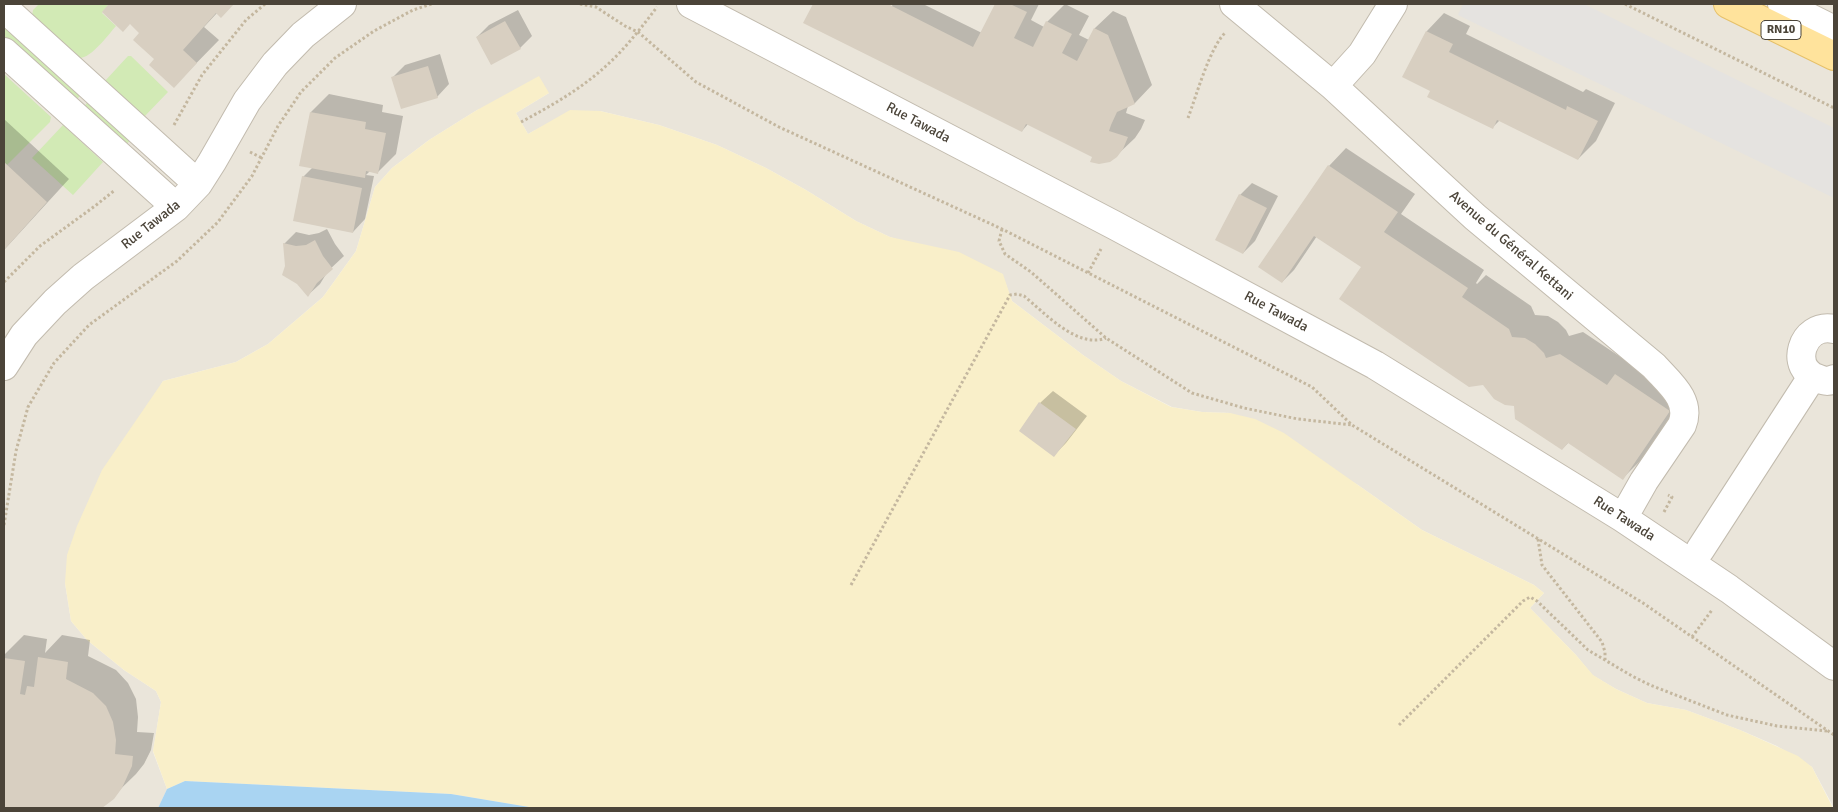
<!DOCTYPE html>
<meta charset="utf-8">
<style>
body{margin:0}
#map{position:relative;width:1838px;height:812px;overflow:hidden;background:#f6f3ec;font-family:Signika,sans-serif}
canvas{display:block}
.frame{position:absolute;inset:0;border:5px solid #4b4439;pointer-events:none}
</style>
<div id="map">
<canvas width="1838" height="812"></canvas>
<div class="frame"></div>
</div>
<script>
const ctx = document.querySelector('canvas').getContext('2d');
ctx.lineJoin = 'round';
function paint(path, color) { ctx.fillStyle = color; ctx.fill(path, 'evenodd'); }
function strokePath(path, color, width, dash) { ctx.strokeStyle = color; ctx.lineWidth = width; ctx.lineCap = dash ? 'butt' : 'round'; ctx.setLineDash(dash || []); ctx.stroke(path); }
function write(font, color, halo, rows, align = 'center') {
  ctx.font = font + ' Signika,sans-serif'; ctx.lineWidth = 4; ctx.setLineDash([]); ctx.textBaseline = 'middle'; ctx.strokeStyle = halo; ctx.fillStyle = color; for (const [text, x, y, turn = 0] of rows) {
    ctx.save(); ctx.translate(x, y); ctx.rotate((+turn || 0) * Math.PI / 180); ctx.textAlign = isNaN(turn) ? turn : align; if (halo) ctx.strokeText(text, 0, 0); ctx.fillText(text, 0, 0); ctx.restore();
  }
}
paint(new Path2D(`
 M4 4H1834V808L1812 767 1777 746 1740 730 1686 710 1647 703 1616 689 1592 675 1576 655 1530 608 1544 593 1534 585 1422 530 1358 485 1230 413 1202 412 1172 407 1121 381 1083 355 1012 301 1002 274 890 237 856 221 806 190 766 168 717 145 659 125 600 111 541 127 528 134 516 113 549 93 477 110 429 140 392 168 375 187 356 251 323 297 268 344 236 362 163 381 65 583 71 621 87 640 124 670 156 691 161 702 153 752 167 789 158 808H4Z`), '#eae5da');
paint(new Path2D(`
 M39 4H107L108 5 102 13 116 26C108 35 90 60 78 58L32 16 33 10Z
 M4 21 83 93 75 101 4 37Z
 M128 56H131L168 92 143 118 105 81Z
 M4 74 51 117 50 122 7 165 4 162Z
 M90 99 133 137 125 146 83 108Z
 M63 125 103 162 73 195 32 158Z`), '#d2eab5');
paint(new Path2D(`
 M539 76 549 93 516 113 528 134 570 110 600 111 659 125 717 145 766 168 806 190 856 221 890 237 959 252 1003 274 1012 301 1083 355 1121 381 1171 407 1202 412 1230 413 1255 419 1284 433 1422 530 1534 585 1544 593 1530 608 1576 655 1593 675 1616 689 1647 703 1686 710 1740 730 1798 756 1812 767 1833 808H535L451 794 185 781 167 789 153 751 161 702 156 691 124 670 87 640 71 621 65 583 67 555 77 526 102 470 163 381 236 362 268 344 323 297 356 251 375 187 392 168 429 140 477 110Z`), '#f9efc9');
paint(new Path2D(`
 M1463 4H1584L1834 128V198L1458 15Z`), '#e5e3e0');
paint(new Path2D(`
 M185 781 451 794 535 808H158L167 789Z`), '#a9d4f2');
paint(new Path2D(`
 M109 4H233L221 16 217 13 204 27 219 40 174 86 156 59 141 33Z
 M814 4H890L875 33H878L893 4H923L982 33 996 4H1039L1031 20 1044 27 1047 22 1065 4 1089 16 1079 35 1089 40 1095 28 1113 11 1126 17 1152 85 1135 103 1128 106 1126 113 1145 120 1141 129 1135 138 1116 156 1094 157 1028 124 1022 131 805 22Z
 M518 10 532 36 520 48 477 37 489 25Z
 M1444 13 1470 26 1466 34 1583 92 1586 89 1615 103 1596 141 1578 159 1500 120 1492 128 1431 90 1404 77 1427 31Z
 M440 54 449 84 437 97 393 77 405 65Z
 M329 94 383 105 382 112 403 116 396 154 378 172 370 171 366 175 374 176 365 219 353 232 303 177 313 167 301 165 311 112Z
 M4 119 69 179 4 250Z
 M1346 148 1415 194 1401 214 1484 270 1476 283 1477 284 1486 275 1531 306 1535 315 1548 316 1558 322 1566 330 1569 336 1583 332 1628 362 1687 392 1641 460 1623 478 1569 442 1562 449 1515 405 1484 384 1363 266 1317 236 1294 270 1282 282 1329 166Z
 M1252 183 1278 196 1255 241 1243 253 1240 195Z
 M327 229 335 244 344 256 328 271 320 284 308 295 286 266 284 244 296 232 309 235 319 233Z
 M1053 391 1087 416 1066 443 1054 455 1040 403Z
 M24 635 47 639 45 653 62 635 90 640 88 656 116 670 128 683 136 699 138 717 137 732 154 733 151 750 144 764 136 774 101 808H4V655Z`), '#0003');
paint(new Path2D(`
 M107 4H234L221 18 216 13 183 50 197 63 174 88 149 65 154 59 133 40 139 33 130 24 123 32 102 12 108 5Z
 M813 4H888L973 47 995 4H1010L1027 12 1014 38 1033 47 1046 21 1072 34 1062 53 1077 61 1094 28 1108 35 1135 104 1117 112 1111 125 1109 131 1128 137 1123 149 1117 157 1110 162 1099 164 1090 162 1092 157 1026 124 1022 132 803 23Z
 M505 21 521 49 491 65 476 37Z
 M1426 31 1453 44 1449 52 1566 110 1567 106 1598 121 1578 160 1497 120 1493 129 1427 97 1430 91 1402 77Z
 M428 66 438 98 401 109 391 77Z
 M310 112 366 122 365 129 386 133 378 174 366 171 365 178 299 166Z
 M4 162 47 202 4 250Z
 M1328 165 1398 212 1384 232 1468 288 1462 297 1509 329 1512 337 1525 338 1535 344 1544 353 1546 358 1560 354 1607 385 1615 374 1670 411 1623 480 1568 443 1562 450 1515 419 1514 406 1505 405 1494 399 1483 385 1469 387 1339 299 1361 267 1314 236 1282 283 1258 267Z
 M302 176 362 188 353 233 293 221Z
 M1239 194 1267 208 1243 254 1215 240Z
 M315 240 323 256 333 269 317 283 308 297 297 284 282 275 285 266 283 243 296 246 306 245Z
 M1039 402 1076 429 1054 457 1019 431Z
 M38 657 68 662 66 679 93 693 106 706 113 722 116 740 115 754 133 756 132 766 122 788 114 799 102 808H4V658L25 661 20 694 25 695 27 686 34 687Z`), '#d8cfc1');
const minor = new Path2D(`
 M691 4 1114 225 1375 365 1623 518 1729 589 1834 666
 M1234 4 1333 86 1475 217 1654 366C1669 383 1692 400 1682 425L1644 481 1623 518
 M1782 4 1834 30
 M4 8 198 184
 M4 52 176 207
 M1333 86 1362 54 1393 4
 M1834 329C1801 322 1788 370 1819 379 1825 381 1828 382 1834 379
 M4 366 24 335 55 302 83 277 176 207 198 184 212 162 247 101 275 64 303 35 342 4
 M1700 550 1812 377`);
const major = new Path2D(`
 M1728 4 1834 56`);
strokePath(minor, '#c2bbae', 30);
strokePath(major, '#e6c16a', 30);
strokePath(new Path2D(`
 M580 4 596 7 625 26 638 32 696 82 779 127 1002 229 1312 387 1352 425 1643 603 1834 735
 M1625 4 1834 108
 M1188 118C1196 97 1210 46 1226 32
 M521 122C551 106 581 89 606 66 625 49 641 28 657 7
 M174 125 202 75 246 20 265 4
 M250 152 262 158
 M1002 229 999 241 1005 254 1031 272 1106 338 1192 393 1244 408 1298 419 1352 425
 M1088 273 1101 249
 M4 282 40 246 95 206 115 190
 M1664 512 1672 497 1668 495
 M4 525 16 451 28 407 54 363 89 325 177 261 218 222 252 176 278 126 301 92 335 58 374 31 413 10 432 4
 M1538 539 1542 565 1602 642 1605 652V660
 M851 585 1010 295 1017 294 1024 296C1045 313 1077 349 1106 338
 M1692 637 1712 610
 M1399 725 1523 601 1530 597 1537 601 1588 650 1632 676 1650 685 1727 715 1777 726 1827 731`), '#c4b79f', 3, [2.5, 2.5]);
strokePath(minor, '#fff', 28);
strokePath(major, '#ffe39c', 28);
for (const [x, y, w] of [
 [1781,30,40]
]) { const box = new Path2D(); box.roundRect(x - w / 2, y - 9.5, w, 19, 4); ctx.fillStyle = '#fff'; ctx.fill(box); strokePath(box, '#4b4439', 1); }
write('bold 12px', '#4b4439', null, [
 ["RN10",1781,30]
]);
write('14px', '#4b4439', '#fff', [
 ["Rue Tawada",918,123,28],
 ["Rue Tawada",151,225,-38],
 ["Avenue du Général Kettani",1511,246,41],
 ["Rue Tawada",1276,312,28],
 ["Rue Tawada",1624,519,33]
]);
</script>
